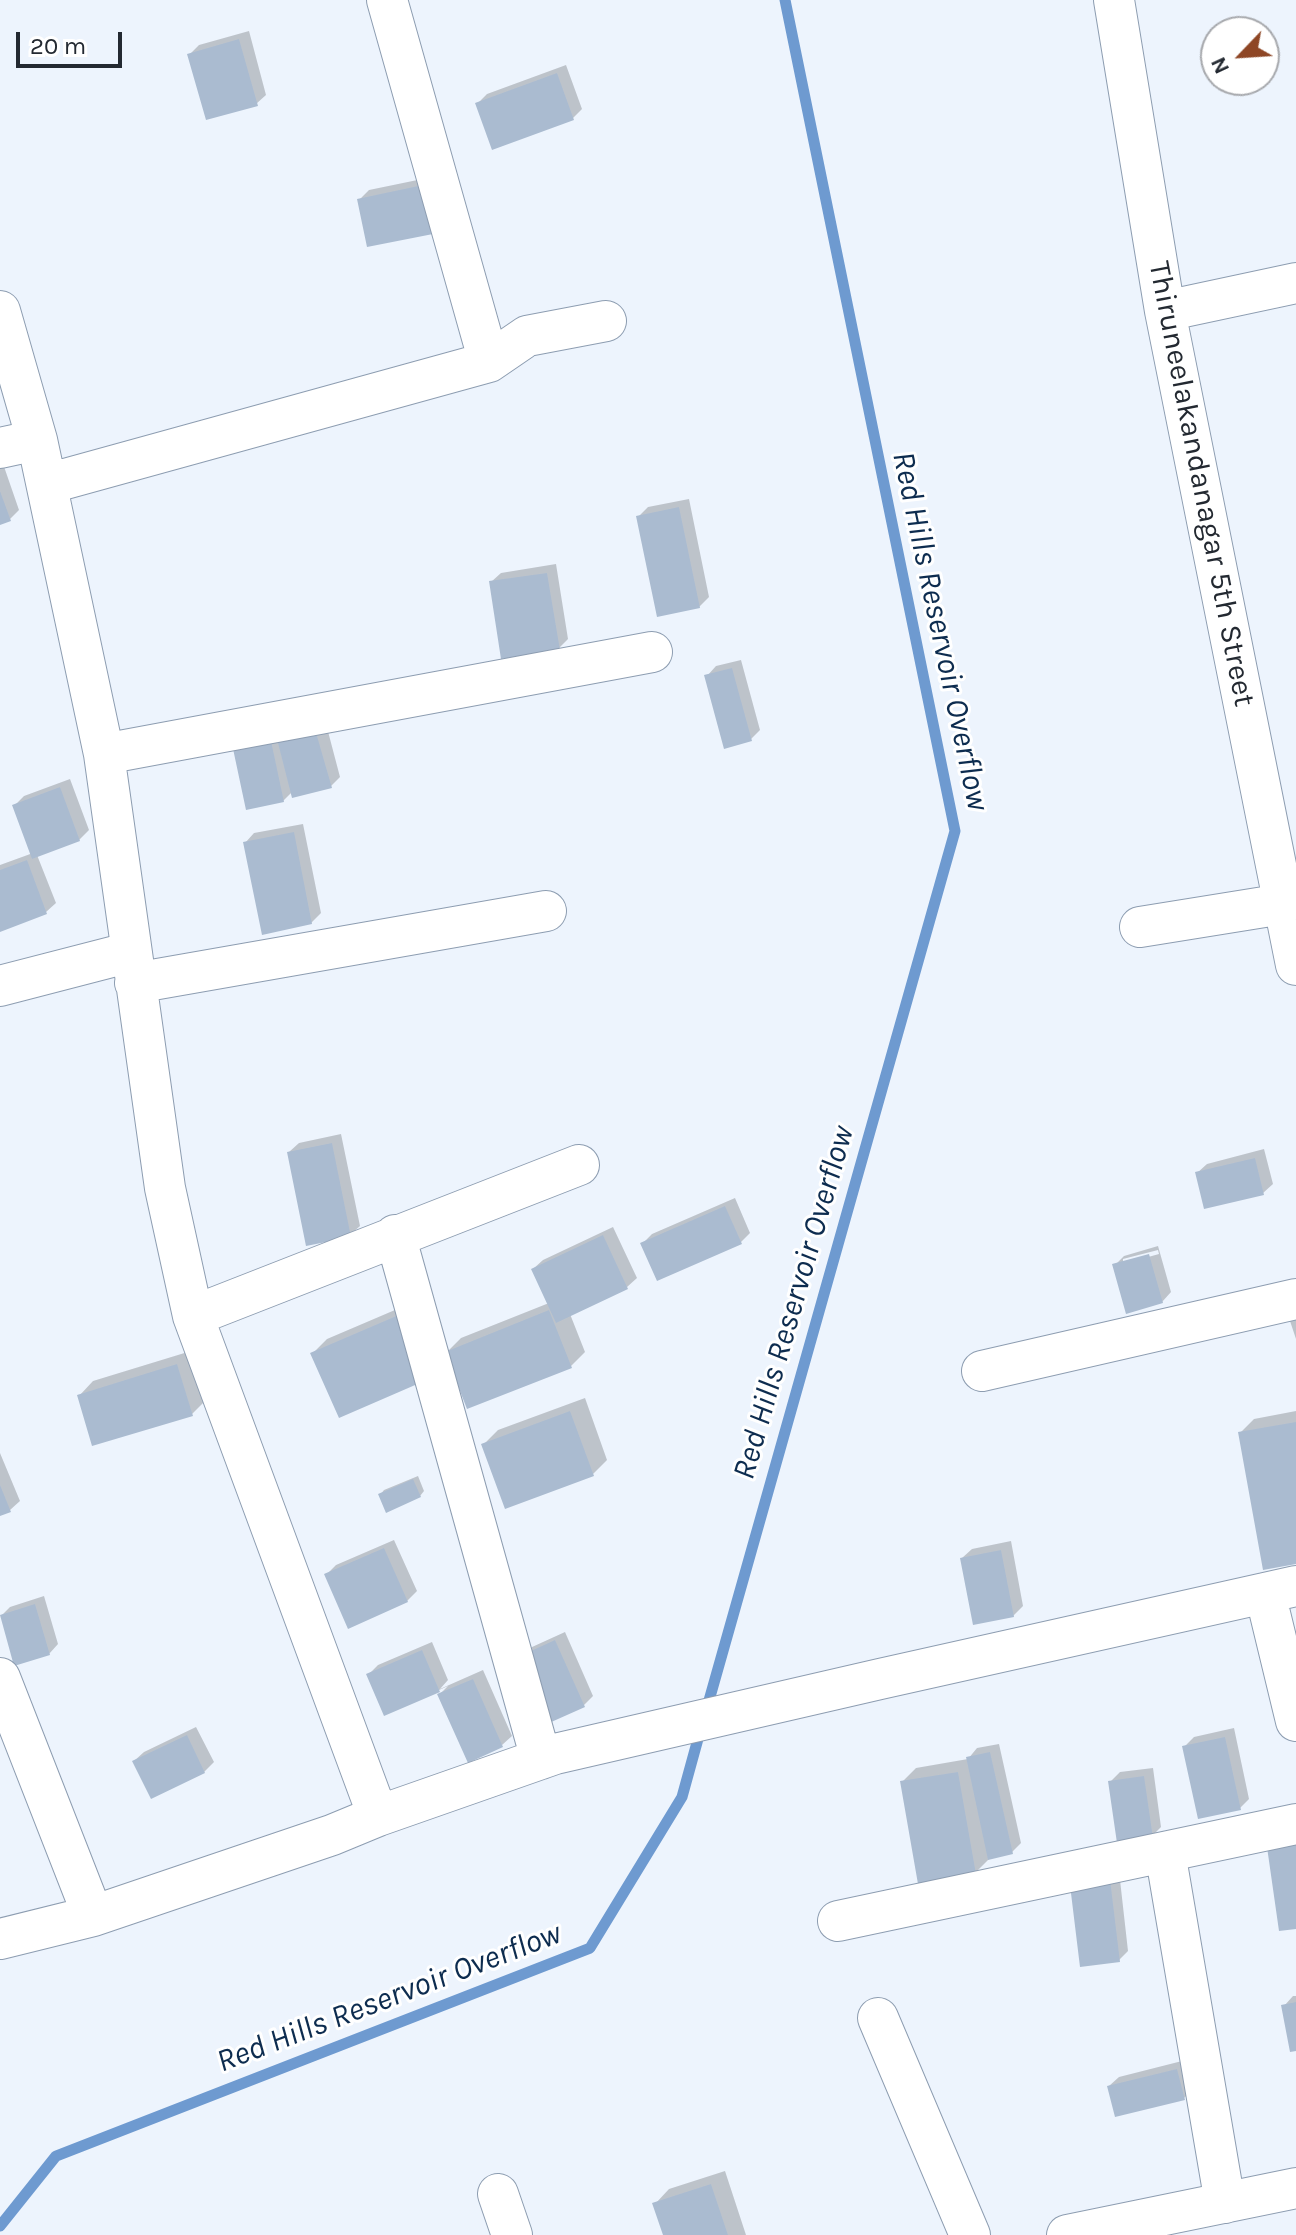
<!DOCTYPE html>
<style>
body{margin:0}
#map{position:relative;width:1296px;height:2235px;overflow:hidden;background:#edf4fd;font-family:Karla,sans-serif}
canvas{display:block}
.north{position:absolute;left:1200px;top:16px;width:80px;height:80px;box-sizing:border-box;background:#fff;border:2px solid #a7a9ad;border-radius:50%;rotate:245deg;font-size:22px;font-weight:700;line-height:32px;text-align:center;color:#232931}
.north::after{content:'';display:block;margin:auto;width:28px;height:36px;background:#8e4625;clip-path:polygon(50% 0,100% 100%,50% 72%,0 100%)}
.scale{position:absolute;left:16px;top:32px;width:106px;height:36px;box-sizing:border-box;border:4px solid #232931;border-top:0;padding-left:10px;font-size:24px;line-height:28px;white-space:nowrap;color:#232931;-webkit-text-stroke:6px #fff;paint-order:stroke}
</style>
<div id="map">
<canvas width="1296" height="2235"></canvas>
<div class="north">N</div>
<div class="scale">20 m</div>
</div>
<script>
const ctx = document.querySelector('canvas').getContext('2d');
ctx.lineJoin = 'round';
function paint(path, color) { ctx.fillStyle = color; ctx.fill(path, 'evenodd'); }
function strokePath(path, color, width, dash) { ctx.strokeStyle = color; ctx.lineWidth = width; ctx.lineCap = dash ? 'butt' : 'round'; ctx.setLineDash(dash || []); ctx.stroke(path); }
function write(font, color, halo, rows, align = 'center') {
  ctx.font = font + ' Karla,sans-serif'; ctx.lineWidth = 6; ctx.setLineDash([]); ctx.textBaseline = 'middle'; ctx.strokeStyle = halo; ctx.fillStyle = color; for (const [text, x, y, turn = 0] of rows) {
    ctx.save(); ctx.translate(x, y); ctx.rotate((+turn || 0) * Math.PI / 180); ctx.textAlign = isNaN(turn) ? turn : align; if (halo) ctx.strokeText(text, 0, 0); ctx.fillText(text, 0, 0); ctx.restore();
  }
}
paint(new Path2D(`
 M249 31 266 95 256 104 190 54 199 45Z
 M566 65 582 109 573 118 478 103 487 94Z
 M432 177 442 223 359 200 369 190Z
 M0 455 19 510 10 519 0 523Z
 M689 499 709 597 699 607 638 517 648 507Z
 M556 564 568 639 559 648 491 582 501 573Z
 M741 660 760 730 751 739 707 676 716 666Z
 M325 720 340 777 331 786 292 792 283 801 234 745Z
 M70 779 89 830 79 840 37 855 56 903 46 912 0 929V865L33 853 14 806 24 796Z
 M303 824 321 913 311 923 245 843 254 833Z
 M341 1134 360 1226 350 1235 289 1152 299 1143Z
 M1264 1149 1273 1184 1263 1193 1197 1173 1207 1164Z
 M735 1198 750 1233 741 1242 643 1243 652 1234Z
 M613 1227 637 1278 627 1287 570 1314 585 1352 571 1366 447 1352 461 1338 549 1303 533 1269 543 1260Z
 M1158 1246 1171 1292 1162 1302 1115 1265 1124 1256ZM1158 1250 1159 1254 1123 1264V1259Z
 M416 1301 443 1363 313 1353 327 1339Z
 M1296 1307V1339L1288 1315Z
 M191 1351 206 1400 192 1414 79 1396 93 1381Z
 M585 1398 607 1460 593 1474 483 1445 498 1430Z
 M1296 1411V1562L1240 1433 1254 1419Z
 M0 1453 20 1501 10 1510 0 1514Z
 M418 1476 424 1491 420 1496 380 1495 384 1490Z
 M394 1540 417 1591 407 1601 327 1574 336 1565Z
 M1011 1541 1023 1606 1013 1616 962 1558 972 1549Z
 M44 1596 58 1644 49 1654 1 1616 10 1607Z
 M565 1632 593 1696 583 1706 522 1656 532 1647Z
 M432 1642 448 1680 440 1689 483 1670 512 1736 502 1745 440 1694 448 1686 385 1714 368 1675 378 1665Z
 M196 1727 214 1762 204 1772 134 1761 144 1752Z
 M1234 1728 1249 1799 1240 1808 1184 1747 1194 1737Z
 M999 1744 1021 1843 1012 1852 991 1857 976 1872 902 1782 916 1768 968 1759 977 1748Z
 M1153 1768 1161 1827 1152 1836 1110 1782 1120 1772Z
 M1119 1871 1128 1951 1119 1960 1081 1876Z
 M1293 1996H1296V2049L1284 2006Z
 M1186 2060 1193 2089 1184 2098 1109 2086 1119 2077Z
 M725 2171 746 2235H665L655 2204 669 2189Z`), '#0003');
strokePath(new Path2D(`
 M706 1711 955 831 785 0
 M0 2226 56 2156 590 1948 682 1797 701 1728`), '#6e9ad0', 11);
paint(new Path2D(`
 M239 39 258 106 206 120 187 54Z
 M557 73 574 120 492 150 475 103Z
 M423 185 433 234 367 247 357 199Z
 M0 491 11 521 0 525Z
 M679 507 700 608 657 617 636 516Z
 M547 573 560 650 501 659 489 581Z
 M732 668 752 741 724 749 704 675Z
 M315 729 332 788 292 798 277 739Z
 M270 736 284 802 246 810 232 744Z
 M60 787 80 841 32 859 12 805Z
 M294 832 312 924 262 935 243 842Z
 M27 860 47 914 0 932V870Z
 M332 1143 351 1237 306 1246 287 1152Z
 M1255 1158 1264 1195 1204 1209 1195 1172Z
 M725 1206 742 1244 657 1281 640 1243Z
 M603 1235 628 1289 556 1323 531 1269Z
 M1149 1254 1163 1303 1126 1314 1112 1264Z
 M549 1310 572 1368 467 1409 445 1352Z
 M401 1314 429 1379 339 1418 310 1353Z
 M177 1364 193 1416 92 1446 77 1395Z
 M570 1411 594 1476 505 1509 481 1444Z
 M1296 1422V1564L1263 1570 1238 1432Z
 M413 1479 421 1497 386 1513 378 1494Z
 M0 1485 11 1512 0 1516Z
 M384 1548 408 1602 348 1629 324 1574Z
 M1001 1550 1014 1617 973 1625 960 1558Z
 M35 1604 50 1655 14 1666 0 1615Z
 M555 1640 585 1707 549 1723 520 1656Z
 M422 1650 440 1692 384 1716 366 1674Z
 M473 1679 503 1747 468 1763 437 1694Z
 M187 1735 205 1773 151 1799 132 1761Z
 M1225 1737 1241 1810 1198 1819 1182 1746Z
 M990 1752 1013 1854 988 1860 966 1757Z
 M958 1772 976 1874 918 1884 900 1781Z
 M1144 1776 1153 1838 1117 1843 1108 1781Z
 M1296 1844V1929L1279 1931 1267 1847Z
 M1110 1879 1120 1962 1080 1967 1070 1885Z
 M1296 2002V2051L1290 2052 1281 2005Z
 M1177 2069 1185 2100 1115 2117 1107 2086Z
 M711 2184 728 2235H663L652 2203Z`), '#aabbd0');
const minor = new Path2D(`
 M387 0 489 362
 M1114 0 1165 311 1296 965
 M0 311 37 440 104 754 165 1188 193 1316 378 1816
 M1165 311 1296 283
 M0 448 37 440
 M47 484 489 362 527 336 606 321
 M104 754 652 652
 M1140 927 1283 904
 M135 983 546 911
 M0 986 131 952
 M395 1235 541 1759
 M193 1316 579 1165
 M982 1371 1296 1299
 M1265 1593 1296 1721
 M0 1678 93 1916
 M1165 1852 1225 2203
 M838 1921 1296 1824
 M0 1939 93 1916 332 1835 378 1816 555 1754 880 1679 1296 1586
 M878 2018 970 2235
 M498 2194 512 2235
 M1067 2235 1296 2188`);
strokePath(minor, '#8d9db1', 42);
strokePath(minor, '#fff', 40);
write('30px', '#232931', '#fff', [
 ["Thiruneelakandanagar 5th Street",1201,484,79]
]);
write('italic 32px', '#0d2c4f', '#fff', [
 ["Red Hills Reservoir Overflow",940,631,78],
 ["Red Hills Reservoir Overflow",794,1303,-74],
 ["Red Hills Reservoir Overflow",389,1998,-21]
]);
</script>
